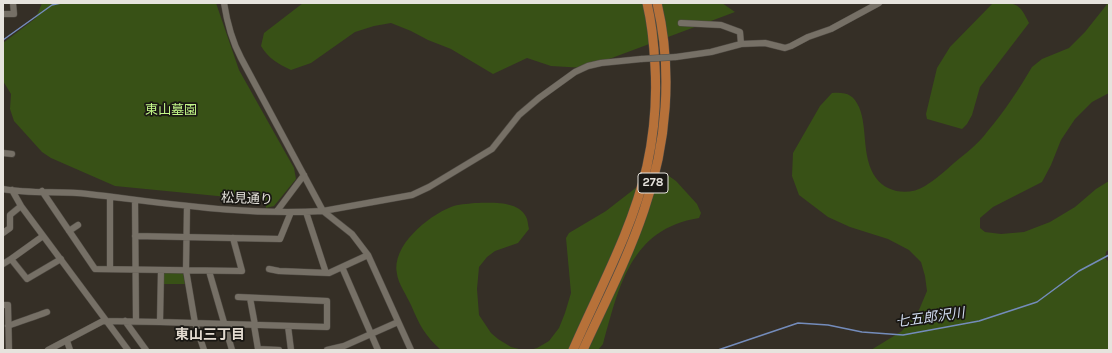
<!DOCTYPE html>
<meta charset="utf-8">
<style>
body{margin:0}
#map{position:relative;width:1112px;height:353px;overflow:hidden;background:#352f26;font-family:Karla,sans-serif}
canvas{display:block}
.frame{position:absolute;inset:0;border:4px solid #e6e3dd;pointer-events:none}
</style>
<div id="map">
<canvas width="1112" height="353"></canvas>
<div class="frame"></div>
</div>
<script>
const ctx = document.querySelector('canvas').getContext('2d');
ctx.lineJoin = 'round';
function paint(path, color) { ctx.fillStyle = color; ctx.fill(path, 'evenodd'); }
function strokePath(path, color, width, dash) { ctx.strokeStyle = color; ctx.lineWidth = width; ctx.lineCap = dash ? 'butt' : 'round'; ctx.setLineDash(dash || []); ctx.stroke(path); }
function write(font, color, halo, rows, align = 'center') {
  ctx.font = font + ' Karla,"Noto Sans JP",sans-serif'; ctx.lineWidth = 3.5; ctx.setLineDash([]); ctx.textBaseline = 'middle'; ctx.strokeStyle = halo; ctx.fillStyle = color; for (const [text, x, y, turn = 0] of rows) {
    ctx.save(); ctx.translate(x, y); ctx.rotate((+turn || 0) * Math.PI / 180); ctx.textAlign = isNaN(turn) ? turn : align; if (halo) ctx.strokeText(text, 0, 0); ctx.fillText(text, 0, 0); ctx.restore();
  }
}
paint(new Path2D(`
 M42 3H216L239 70 294 168 296 179 274 206 266 208 265 199 238 198 115 186 51 158 42 152 14 121 10 109 11 94 3 81V43L36 18Z
 M303 3H722L735 12 585 68 551 66 527 58 493 74 451 49 428 40 411 31 391 23 374 26 355 32 311 63 291 70C277 63 269 59 261 46L264 33Z
 M993 3C1016 3 1019 2 1029 23L980 87 972 115 967 124 962 129 927 119 926 114 937 68 950 47Z
 M1108 3H1109V93L1092 102 1075 119 1061 140 1051 165 1042 182 993 207 980 218V228L985 232 1001 234 1024 232 1050 222 1075 207 1096 189 1109 181V249L1106 252 1105 258 1109 262V350H871L902 331 919 310 927 291 925 276 921 262 909 250 888 239 850 227 828 217 799 195 792 176 793 153 820 106 832 93C846 92 853 94 859 107 868 128 861 157 876 178 887 193 909 196 925 186 935 180 945 171 954 163 965 154 978 144 987 132 1004 112 1019 89 1032 67L1042 59 1069 48 1085 32Z
 M666 174 676 181 697 204 701 213 699 218C630 229 619 287 603 344L598 350H530L537 348 549 341 559 328 565 313 571 293 566 238 569 233 606 211 642 183 656 175Z
 M475 203C491 203 520 200 527 219 528 222 528 226 529 229L518 243 495 251 487 257 479 267 477 289 479 315 491 333 498 339 511 347 523 350H441C425 336 419 324 411 305 407 296 398 283 397 274 391 246 428 216 451 207 458 204 467 204 475 203Z
 M166 272 181 273 183 274 185 284H164V274Z`), '#385116');
strokePath(new Path2D(`
 M3 40 52 5 61 3
 M718 350 798 323 828 325 862 332 903 335 979 321 1037 302 1079 271 1109 255`), '#748cbb', 1.5);
const minor = new Path2D(`
 M224 3C227 22 232 41 241 58L323 211 412 195 429 187 492 149 519 115 539 98 575 72 588 66 601 63 641 59
 M3 14H14L13 3
 M681 23 721 25 740 32 741 44
 M676 57 711 52 741 44 765 43 785 48 791 46 808 37 831 29 879 3
 M3 153 12 154
 M3 189C29 194 60 191 88 194 166 203 244 216 323 211L352 234 368 255 411 350
 M12 190 21 206 128 350
 M42 191 95 269 242 271 233 238
 M135 200 136 321
 M187 206 186 270 195 323 204 350
 M277 211 304 175
 M306 212 326 273
 M69 231 78 225
 M3 233 10 228V215L21 206
 M135 236 280 239 291 212
 M11 259 43 236
 M3 264 11 259 27 279 61 259
 M342 267 378 350
 M110 269V197
 M269 269 279 271 329 273 368 255
 M209 271 232 350
 M250 298 255 325
 M3 305H8L9 350
 M125 321 146 350
 M160 322 161 270
 M254 325 258 349 279 350
 M8 326C21 321 34 317 47 312
 M288 326 291 350
 M67 341 70 350
 M48 350 103 321 160 322 327 327V301L238 297
 M327 350 344 346 398 322`);
const highway = new Path2D(`
 M573 350C599 290 632 231 647 166 654 134 657 100 655 66 654 45 652 24 647 3
 M583 350C604 304 628 258 644 210 667 144 673 71 657 3`);
strokePath(minor, '#514c45', 7);
strokePath(highway, '#514c45', 10);
strokePath(minor, '#767066', 6);
strokePath(highway, '#b77139', 9);
const minorBridge = new Path2D(`
 M641 59 676 57`);
strokePath(minorBridge, '#514c45', 7, []);
strokePath(minorBridge, '#767066', 6);
for (const [x, y, w] of [
 [653,183,30]
]) { const box = new Path2D(); box.roundRect(x - w / 2, y - 10, w, 20, 3); ctx.fillStyle = '#1a1814'; ctx.fill(box); strokePath(box, '#e6e3dd', 1); }
write('bold 12px', '#e6e3dd', null, [
 ["278",653,183]
]);
write('13px', '#c3f689', '#1a1814', [
 ["東山墓園",171,110]
]);
write('13px', '#e6e3dd', '#1a1814', [
 ["松見通り",247,199,2]
]);
write('italic 14px', '#cfdaee', '#1a1814', [
 ["七五郎沢川",930,318,-8]
]);
write('bold 14px', '#e3dbd0', '#1a1814', [
 ["東山三丁目",210,335]
]);
</script>
